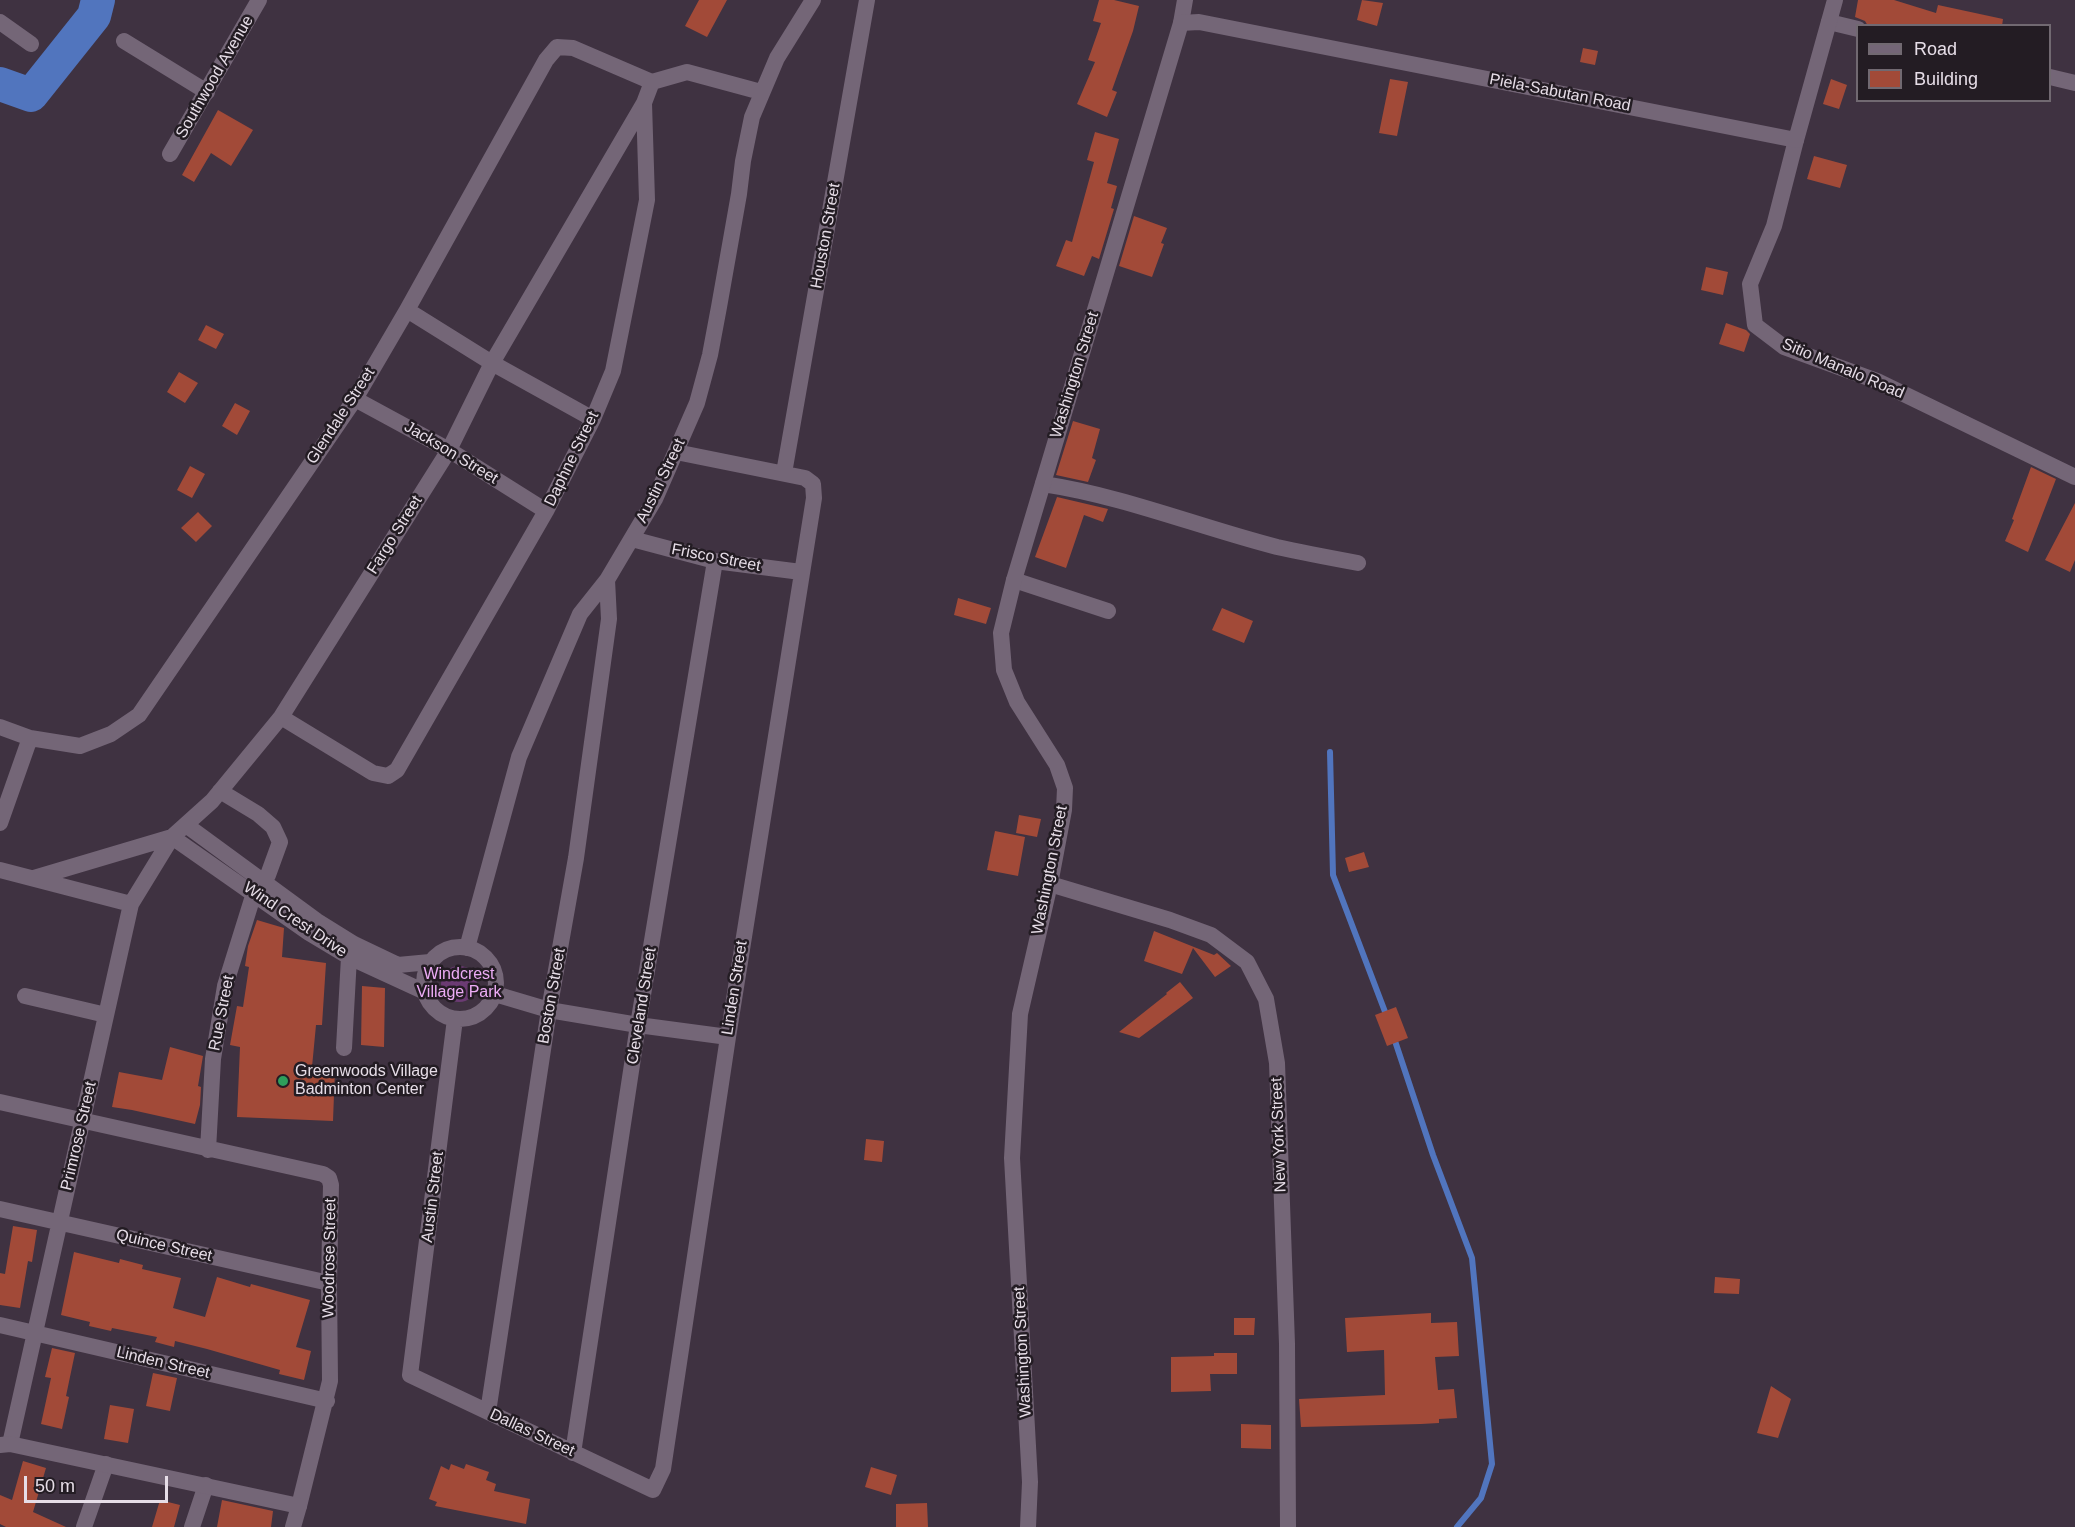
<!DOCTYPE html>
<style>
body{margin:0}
#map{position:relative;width:2075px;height:1527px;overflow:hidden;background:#3f3241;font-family:Helvetica,sans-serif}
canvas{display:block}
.legend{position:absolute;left:1856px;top:24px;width:195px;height:78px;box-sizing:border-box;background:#231c23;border:2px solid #716971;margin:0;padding:8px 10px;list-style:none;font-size:18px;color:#e6dde7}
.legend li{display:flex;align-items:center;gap:12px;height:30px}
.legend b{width:30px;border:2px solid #716971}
.scale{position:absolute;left:24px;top:1476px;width:144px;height:27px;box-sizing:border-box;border:3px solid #e6dde7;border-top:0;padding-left:8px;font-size:18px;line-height:21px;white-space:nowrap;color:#e6dde7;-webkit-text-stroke:4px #231c23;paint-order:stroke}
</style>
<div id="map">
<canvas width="2075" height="1527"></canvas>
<ul class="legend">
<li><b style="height:8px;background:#746677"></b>Road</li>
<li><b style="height:16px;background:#a24a38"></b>Building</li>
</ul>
<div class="scale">50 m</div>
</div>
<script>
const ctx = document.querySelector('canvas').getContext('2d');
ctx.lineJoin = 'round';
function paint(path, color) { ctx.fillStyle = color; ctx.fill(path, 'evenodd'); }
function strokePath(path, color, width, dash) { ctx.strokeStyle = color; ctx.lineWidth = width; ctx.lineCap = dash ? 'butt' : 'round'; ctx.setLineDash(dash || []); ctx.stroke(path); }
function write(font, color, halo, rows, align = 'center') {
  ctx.font = font + ' Helvetica,sans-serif'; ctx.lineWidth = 5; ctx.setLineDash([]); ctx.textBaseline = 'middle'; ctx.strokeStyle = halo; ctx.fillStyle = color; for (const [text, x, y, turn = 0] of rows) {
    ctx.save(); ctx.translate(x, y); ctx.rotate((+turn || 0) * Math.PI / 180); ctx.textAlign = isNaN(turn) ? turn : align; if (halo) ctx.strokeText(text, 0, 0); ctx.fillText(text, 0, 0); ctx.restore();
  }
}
paint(new Path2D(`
 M441 984a18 18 0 1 1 36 0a18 18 0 1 1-36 0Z`), '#6b3b73');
strokePath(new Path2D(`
 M1330 752 1333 875 1387 1017
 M1393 1035 1433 1155 1472 1258 1492 1464 1481 1498 1457 1527`), '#5175be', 6);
strokePath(new Path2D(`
 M0 84 31 95 94 16 98 0`), '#5175be', 34);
paint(new Path2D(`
 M699 0H727L707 37 685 26Z
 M1099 0H1114L1139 6 1133 31 1112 90 1117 92 1107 117 1077 104 1095 62 1088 60 1101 23 1093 21Z
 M1362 0 1383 3 1377 26 1357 20Z
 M1858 0H1894L1936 13 1938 5 2003 19 2002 26H1868L1865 21 1855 17Z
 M1583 48 1598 51 1595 65 1580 62Z
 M1390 79 1408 82 1397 136 1379 133Z
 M1831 79 1847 85 1839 109 1823 104Z
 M218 110 253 130 231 166 211 153 194 182 182 175Z
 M1095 132 1119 139 1107 183 1117 186 1111 208 1114 209 1099 259 1092 256 1084 276 1056 266 1066 240 1072 242 1094 162 1087 160Z
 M1814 156 1847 165 1840 188 1807 179Z
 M1134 216 1167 228 1161 243 1164 244 1152 277 1119 266Z
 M1706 267 1728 272 1723 295 1701 290Z
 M1726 323 1746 330 1750 334 1744 352 1719 344Z
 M206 325 224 334 216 349 198 340Z
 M179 372 198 383 185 403 167 392Z
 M235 403 250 411 237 435 222 426Z
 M1073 421 1100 429 1092 458 1096 460 1088 482 1056 475Z
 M190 466 205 474 192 498 177 490Z
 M2031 467 2056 479 2028 552 2005 541 2014 520 2012 519Z
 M1057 497 1108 509 1103 522 1084 515 1066 568 1035 557Z
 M2075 503V560L2070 572 2045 560Z
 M198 512 212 526 196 542 181 528Z
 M958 598 991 608 986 624 954 615Z
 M1222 608 1253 621 1244 643 1212 630Z
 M1019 815 1041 819 1037 837 1016 833Z
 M995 831 1025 837 1018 876 987 870Z
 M1364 852 1369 867 1349 872 1345 858Z
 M257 920 284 928 282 957 326 963 322 1025H316L312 1067 335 1068 333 1121 237 1117 240 1047 230 1045 237 1006 243 1007 249 967 245 966 248 946Z
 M1154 931 1214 955 1217 953 1231 966 1215 977 1193 948 1182 974 1144 961Z
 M1180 982 1193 998 1139 1038 1119 1032 1167 994 1166 993Z
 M362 986 385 988 384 1047 361 1045Z
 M1396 1007 1408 1038 1387 1046 1375 1015Z
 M170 1047 203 1056 198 1086 201 1087 200 1105 195 1124 132 1110 112 1107 119 1072 162 1080Z
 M866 1139 884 1141 882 1162 864 1160Z
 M13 1226 37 1230 32 1262 28 1261 20 1308 0 1305V1273L5 1274Z
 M74 1252 119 1263 120 1259 143 1265 142 1269 181 1278 173 1308 205 1317 217 1277 250 1287 251 1284 310 1300 296 1347 311 1351 304 1380 279 1374 280 1370 207 1349 175 1341 174 1347 155 1342 157 1337 112 1328 111 1331 89 1326 90 1322 61 1315Z
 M1715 1277 1740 1279 1739 1294 1714 1293Z
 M1431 1313V1323L1457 1322 1459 1356 1435 1357 1438 1390 1454 1389 1457 1418 1439 1419V1423L1421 1424 1301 1427 1299 1399 1385 1395 1384 1350 1347 1352 1345 1318Z
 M1234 1318H1255L1254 1335H1234Z
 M52 1348 75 1353 66 1396 69 1397 62 1429 41 1424 51 1378 45 1377Z
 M1214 1353H1237V1374H1210L1211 1391 1171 1392V1357L1214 1356Z
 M153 1373 177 1378 170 1411 146 1406Z
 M1771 1386 1791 1399 1778 1438 1757 1433Z
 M110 1405 134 1409 128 1443 104 1439Z
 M1241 1424 1271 1425V1449L1241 1448Z
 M23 1461 46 1468 33 1512 66 1527H6L0 1524V1495L12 1500Z
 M451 1464 464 1469 466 1464 489 1472 486 1480 496 1484 494 1491 530 1499 526 1524 435 1506 437 1502 429 1499 441 1466 449 1470Z
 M871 1467 897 1475 891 1495 865 1487Z
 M160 1500 180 1505 174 1527H152Z
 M222 1500 273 1511 271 1527H217Z
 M927 1503 928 1527H896V1504Z`), '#a24a38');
strokePath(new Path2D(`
 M0 22 31 44
 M1829 22 1858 29
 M1181 23 1185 0
 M124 41 207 92
 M2050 77 2075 83
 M1796 140 1774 226 1750 284 1755 325 1784 347 1877 381 2075 477
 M170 154 259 0
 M407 310 492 363 593 419
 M355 399 449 450 546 511
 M784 473 867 0
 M1043 484C1123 496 1199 527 1277 547 1304 553 1331 558 1358 563
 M632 539 715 561 801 572
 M1014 580 1108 611
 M281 717 373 773 388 776 397 770 546 511 593 419 613 371 647 200 644 103
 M0 727 30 738 80 746 111 734 139 715 355 399 407 310 546 60 557 47 573 48 652 82 687 72 761 92
 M0 823 30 738
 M186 825 317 921 354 944 398 965 430 962
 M172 837 309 933 349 957 425 992
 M0 870 131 904
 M34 878 172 837 212 801 281 717 449 450 492 363 644 103 652 82
 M424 983a36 36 0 1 1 72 0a36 36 0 1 1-72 0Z
 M467 948 519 757 580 614 607 580 655 499 697 403 710 355 719 307 739 194 743 161 752 117 777 58 813 0
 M495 994 549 1010 638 1025 728 1037
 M25 996 106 1015
 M455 1019 410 1375 653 1490 663 1469 728 1037 814 498 813 484 805 478 676 452
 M344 1048 349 957
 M0 1102 323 1174 329 1178 331 1185 329 1283 330 1381 299 1506
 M208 1150 213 1059 225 986 254 893 268 875 280 842 273 827 258 814 220 791
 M0 1209 329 1283
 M0 1325 327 1401
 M488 1412 549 1010 576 858 609 619 607 580
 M10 1444 131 904 172 837
 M573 1453 638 1025 715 561
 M84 1527 106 1464
 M192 1527 206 1485
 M1028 1527 1030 1482 1012 1158 1020 1014 1050 884`), '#746677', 16);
strokePath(new Path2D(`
 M0 1445 10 1444 299 1506 293 1527
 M1288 1527 1287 1344 1277 1063 1266 999 1247 962 1211 935 1170 920 1050 884 1064 810 1065 788 1057 765 1017 702 1004 670 1001 633 1014 580 1181 23 1199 22 1796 140 1835 0`), '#746677', 16);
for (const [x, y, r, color] of [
 [283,1081,6,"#2e9e5b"]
]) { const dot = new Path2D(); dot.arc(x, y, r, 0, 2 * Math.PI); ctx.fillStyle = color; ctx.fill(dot); strokePath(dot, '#231c23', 2); }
write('16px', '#e6dde7', '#231c23', [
 ["Southwood Avenue",215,77,-60],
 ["Piela-Sabutan Road",1560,93,11],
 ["Houston Street",826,236,-80],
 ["Sitio Manalo Road",1843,369,23],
 ["Washington Street",1075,375,-73],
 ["Glendale Street",341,416,-57],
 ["Jackson Street",451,453,31],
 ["Daphne Street",572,459,-64],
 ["Austin Street",661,481,-64],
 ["Fargo Street",395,535,-58],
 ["Frisco Street",716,558,11],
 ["Washington Street",1050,870,-79],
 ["Wind Crest Drive",295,920,34],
 ["Linden Street",735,988,-81],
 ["Boston Street",552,996,-80],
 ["Cleveland Street",642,1006,-81],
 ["Rue Street",222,1013,-79],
 ["New York Street",1279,1135,-92],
 ["Primrose Street",79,1136,-77],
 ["Austin Street",433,1197,-83],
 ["Quince Street",164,1246,13],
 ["Woodrose Street",330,1258,-89],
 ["Washington Street",1023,1352,-93],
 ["Linden Street",163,1363,13],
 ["Dallas Street",532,1433,25]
]);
write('16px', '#ecacf5', '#231c23', [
 ["Windcrest",459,975],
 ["Village Park",459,993]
]);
write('16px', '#e6dde7', '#231c23', [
 ["Greenwoods Village",295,1072],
 ["Badminton Center",295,1090]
], 'left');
</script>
